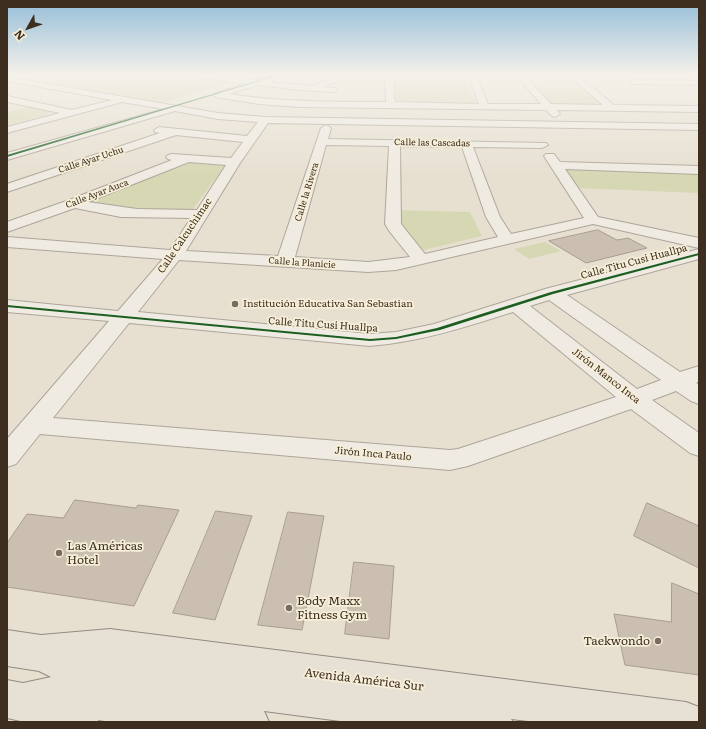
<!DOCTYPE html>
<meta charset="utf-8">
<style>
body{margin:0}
#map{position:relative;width:706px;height:729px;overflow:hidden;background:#e7e0d1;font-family:Literata,serif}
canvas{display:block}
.frame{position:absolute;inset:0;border:8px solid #3d2e20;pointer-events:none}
.north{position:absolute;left:8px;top:8px;width:40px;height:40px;-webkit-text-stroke:3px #f7eed8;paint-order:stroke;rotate:230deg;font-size:11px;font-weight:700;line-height:16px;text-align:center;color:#3d2e20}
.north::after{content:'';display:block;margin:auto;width:14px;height:18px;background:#3d2e20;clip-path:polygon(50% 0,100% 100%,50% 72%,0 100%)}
</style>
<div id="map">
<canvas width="706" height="729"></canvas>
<div class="frame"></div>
<div class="north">N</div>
</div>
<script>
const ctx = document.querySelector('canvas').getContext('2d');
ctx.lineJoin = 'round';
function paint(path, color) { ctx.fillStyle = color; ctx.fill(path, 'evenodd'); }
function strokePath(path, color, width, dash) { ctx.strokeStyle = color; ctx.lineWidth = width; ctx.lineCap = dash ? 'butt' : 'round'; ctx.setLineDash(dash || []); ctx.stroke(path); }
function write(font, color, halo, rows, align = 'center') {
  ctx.font = font + ' Literata,serif'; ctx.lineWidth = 3.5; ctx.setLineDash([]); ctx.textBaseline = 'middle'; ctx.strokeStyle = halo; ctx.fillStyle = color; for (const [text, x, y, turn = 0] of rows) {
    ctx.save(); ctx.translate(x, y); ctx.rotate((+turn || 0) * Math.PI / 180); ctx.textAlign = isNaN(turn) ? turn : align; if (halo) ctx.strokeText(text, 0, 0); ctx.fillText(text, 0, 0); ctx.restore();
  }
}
paint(new Path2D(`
 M40 75H188L234 82 162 103 24 78Z
 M394 75H463L477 106 398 104Z
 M538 88H581L603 106H554Z
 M26 107 53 113 7 125V112Z
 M183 162 225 165 191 212H127L83 201Z
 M561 168 699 173V193L576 188Z
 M392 210 470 212 482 236 416 252Z
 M545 242 561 251 529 259 514 249Z`), '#d6d7b3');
const building = new Path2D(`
 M598 230 617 240 628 238 647 248 586 263 549 241Z
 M75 500 136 508 138 505 179 510 134 606 7 587V543L27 514 63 518Z
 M647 503 699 526V568L634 536Z
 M216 511 252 516 215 620 173 613Z
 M288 512 324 516 302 630 258 625Z
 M354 562 394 566 389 639 345 634Z
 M672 583 699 594V675L625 665 614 614 671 622Z`);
paint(building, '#cbbfb2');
strokePath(building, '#a89c90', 1);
const minor = new Path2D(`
 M193 75H216L257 80 275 75H287L269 82 311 86 341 75H353L323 87 336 88 337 90 336 92H333L300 90 258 85 229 94C281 102 333 102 386 102L385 75H393L395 102 479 104 468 75H476L488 104H541L516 75H524L551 104 603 105 568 75H577L614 105 699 106V112L557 110 560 114 555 117 552 116 546 110 299 107 259 104 215 97 214 95 215 93 246 84 197 77Z
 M7 77 218 113 265 117 699 124V130L268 123 240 163 186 251 278 256 321 128 326 125 331 128 328 139 546 143 548 145 542 148 473 147 500 217 511 234 584 218 544 156 546 154H554L560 162 699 166V174L565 169 598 217 699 238V248L593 224 396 270 368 272 179 260 138 312 370 334 396 332 434 324 545 289 699 249V259L567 295 680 372 699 366V381L696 383 699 385V404L691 401 676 391 652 400 699 433V456L690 453 631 409 468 466 450 470 40 434 16 464 7 467V439L109 321 7 312V300L118 311 163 259 7 247V237L170 250 191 218 121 217 75 208 7 232V222L69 200 172 160 168 159 166 157 168 155 172 154 231 158 243 142 176 135 7 192V184L160 133 155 132 154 130 159 127 247 136 258 122 218 119 175 111 7 160V153L164 109 122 102 7 133V127L60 113 7 102V96L72 110 112 100 7 81ZM326 145 389 146 385 224 390 232 410 257 368 262 295 257ZM400 146 462 147 486 217 498 237 425 254 401 224ZM189 162 226 165 197 210 137 209 88 202ZM549 300 661 380 637 389 530 306ZM513 312 616 397 458 449 450 450 53 418 129 323 370 346C420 342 466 327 513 312Z
 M630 80 699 81V85L633 84H630Z`);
const major = new Path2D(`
 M110 629 686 702 699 707V722H537L511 719 513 722H348L264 711 269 722H111L98 720 99 722H25L7 718V680L23 683 51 677 39 671 7 666V630L41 635Z`);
strokePath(minor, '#ada599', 2);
strokePath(major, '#928b80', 2);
paint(minor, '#efebe3');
paint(major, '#e6e1d4');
paint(new Path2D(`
 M277 75H280L7 157V155Z
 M699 253V255L553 294 440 330 396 339 370 341 7 307V305L370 339 396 337 437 328 551 292Z`), '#1b5e20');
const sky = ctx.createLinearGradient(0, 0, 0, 177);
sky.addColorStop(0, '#96bed9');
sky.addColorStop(0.42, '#f4f1ea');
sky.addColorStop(1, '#f4f1ea00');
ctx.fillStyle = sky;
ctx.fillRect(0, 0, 706, 177);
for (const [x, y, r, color] of [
 [235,304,4,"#786c5e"],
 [59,553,4,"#786c5e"],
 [289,608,4,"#786c5e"],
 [658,641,4,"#786c5e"]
]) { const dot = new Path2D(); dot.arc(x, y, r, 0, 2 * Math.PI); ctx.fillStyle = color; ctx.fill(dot); strokePath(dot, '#f7eed8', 1.5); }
write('9px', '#3d2e20', '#f7eed8', [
 ["Calle las Cascadas",432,143,1],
 ["Calle Ayar Uchu",91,160,-18],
 ["Calle la Rivera",307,192,-73],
 ["Calle Ayar Auca",97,194,-21],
 ["Calle la Planicie",302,263,4]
]);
write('10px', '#3d2e20', '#f7eed8', [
 ["Calle Calcuchimac",185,236,-56],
 ["Calle Titu Cusi Huallpa",634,262,-15],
 ["Calle Titu Cusi Huallpa",323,325,4],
 ["Jirón Manco Inca",606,376,38],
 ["Jirón Inca Paulo",373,454,5]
]);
write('10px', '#3d2e20', '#f7eed8', [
 ["Institución Educativa San Sebastian",243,304]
], 'left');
write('12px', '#3d2e20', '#f7eed8', [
 ["Las Américas",67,546],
 ["Hotel",67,560],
 ["Body Maxx",297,601],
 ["Fitness Gym",297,615],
 ["Taekwondo",650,641,"right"]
], 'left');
write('12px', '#3d2e20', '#f7eed8', [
 ["Avenida América Sur",364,680,7]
]);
</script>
